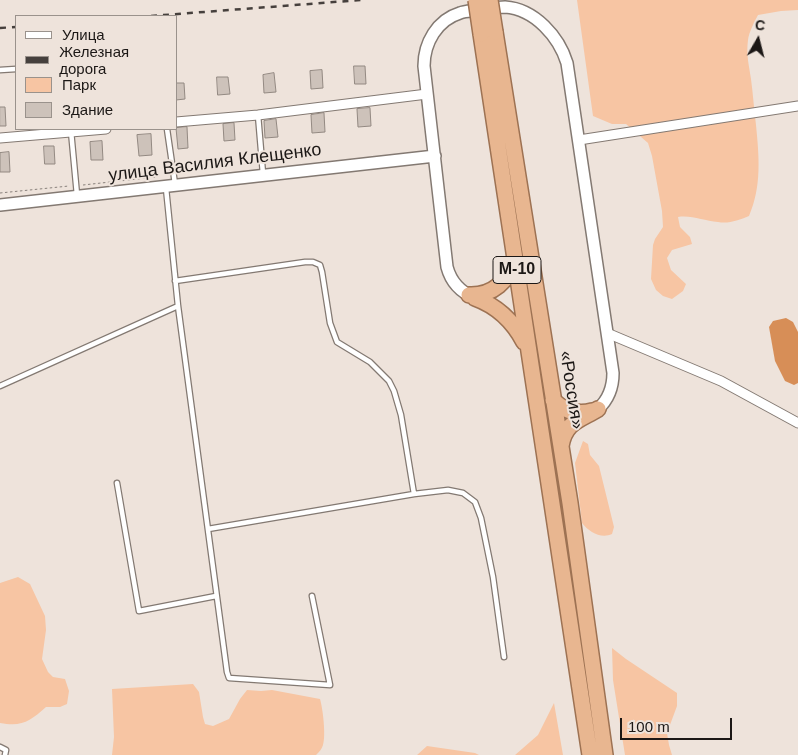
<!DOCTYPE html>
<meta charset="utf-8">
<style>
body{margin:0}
#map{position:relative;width:798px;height:755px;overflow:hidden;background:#eee3db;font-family:Arial,sans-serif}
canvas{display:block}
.legend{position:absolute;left:15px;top:15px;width:162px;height:115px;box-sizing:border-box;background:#eee3db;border:1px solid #9a928c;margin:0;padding:6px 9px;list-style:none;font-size:15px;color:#1c1816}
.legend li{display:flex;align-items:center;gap:10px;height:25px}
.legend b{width:25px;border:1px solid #9a928c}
.north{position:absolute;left:733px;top:15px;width:50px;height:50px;-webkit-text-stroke:4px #eee3db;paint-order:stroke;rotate:8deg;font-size:14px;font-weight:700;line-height:20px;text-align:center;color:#1c1816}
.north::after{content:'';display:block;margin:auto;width:18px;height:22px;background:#1c1816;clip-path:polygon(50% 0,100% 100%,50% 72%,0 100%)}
.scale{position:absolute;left:620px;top:718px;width:112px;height:22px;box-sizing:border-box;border:2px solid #1c1816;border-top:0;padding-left:6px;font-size:15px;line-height:18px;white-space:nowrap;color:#1c1816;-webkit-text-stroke:4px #eee3db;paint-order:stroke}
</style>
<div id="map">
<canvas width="798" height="755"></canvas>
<ul class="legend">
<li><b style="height:6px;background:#fff"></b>Улица</li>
<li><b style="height:6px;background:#46403d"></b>Железная дорога</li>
<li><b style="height:14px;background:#f7c5a3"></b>Парк</li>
<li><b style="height:14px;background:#cdc2ba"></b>Здание</li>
</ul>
<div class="north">С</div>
<div class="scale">100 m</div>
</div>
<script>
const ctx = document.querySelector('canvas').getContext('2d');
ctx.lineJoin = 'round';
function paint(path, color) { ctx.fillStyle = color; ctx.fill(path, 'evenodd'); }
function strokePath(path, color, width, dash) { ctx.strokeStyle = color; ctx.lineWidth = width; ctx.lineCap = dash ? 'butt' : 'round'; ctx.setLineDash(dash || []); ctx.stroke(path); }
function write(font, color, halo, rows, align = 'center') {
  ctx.font = font + ' Arial,sans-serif'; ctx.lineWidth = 4; ctx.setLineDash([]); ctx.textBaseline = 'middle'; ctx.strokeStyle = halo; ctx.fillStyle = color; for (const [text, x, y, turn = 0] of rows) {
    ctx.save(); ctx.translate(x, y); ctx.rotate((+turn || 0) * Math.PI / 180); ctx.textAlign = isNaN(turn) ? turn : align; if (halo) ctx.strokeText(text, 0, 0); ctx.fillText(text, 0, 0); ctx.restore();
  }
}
paint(new Path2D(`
 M577 0H798V10L781 11 758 15C754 23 749 32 748 40 746 55 749 65 751 79 753 94 754 109 756 125 759 156 762 186 749 216 739 220 729 224 718 222 704 221 692 215 678 217L680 227 690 237 692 244 672 250 667 258 671 270 686 284 683 291 672 299 663 296 656 290 651 279 653 245 655 239 663 227 662 211 652 156 648 143 626 124H612L593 116Z
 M583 441 588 444 590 455 599 466 614 527 612 534C601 539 589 532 582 523L575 463Z
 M18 577 30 584 45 616 46 630 42 659 48 672 53 677 65 679 69 691 67 704 60 707H46C30 721 23 727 0 723V583Z
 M612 648 626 659 677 693V706L667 733 669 745 672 755H625L613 680Z
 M193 684 199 692 203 717 205 724 213 726 229 719 240 699 247 690 261 691 272 690 320 699C323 709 326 736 323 745 322 749 319 752 316 755H112L114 737 112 689Z
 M554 703 563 755H515L538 735Z
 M427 746 475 753 479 755H417Z`), '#f7c5a3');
paint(new Path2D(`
 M786 318 793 322 798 332V383L794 385 785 381 775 361 769 327 773 321Z`), '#d78e57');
const building = new Path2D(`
 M354 66H365L366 84H355Z
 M322 70 323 88 311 89 310 71Z
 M274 73 276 92 264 93 263 75Z
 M217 77H228L230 94 218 95Z
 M176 83H184L185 99 176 100Z
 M0 107H5L6 126H0Z
 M370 108 371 126 358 127 357 109Z
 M324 113 325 132 312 133 311 115Z
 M276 119 278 137 265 138 264 121Z
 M234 123 235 140 224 141 223 124Z
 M187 127 188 148 178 149 176 128Z
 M151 134 152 155 139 156 137 135Z
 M102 141 103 160H91L90 142Z
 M44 146H54L55 164H45Z
 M9 152 10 172H0V153Z`);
paint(building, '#cdc2ba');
strokePath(building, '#938982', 1);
const service = new Path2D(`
 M0 70 16 69
 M258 115 263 174
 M167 129 175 184
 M71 131 77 195
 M166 188 178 306 227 672 229 678 330 685 312 596
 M175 281 305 262H313L320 265 322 272 330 323 337 342 370 362 389 381 394 391 401 415 414 494 208 529
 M0 386 178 306
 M117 483 139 611 216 596
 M414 494 448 490 463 493 475 502 481 518 493 577 504 657
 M0 747 6 750 5 755`);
const minor = new Path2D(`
 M176 122 258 115 427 94
 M0 138 106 129
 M579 140 798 106
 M607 333 721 381 798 423`);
const tertiary = new Path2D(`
 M0 205 435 156
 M475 298C460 292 451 282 447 267L424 66C424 43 437 20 460 13 465 11 472 11 478 10 487 9 497 7 505 7 535 9 559 37 567 63L613 373C613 387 609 399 598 409`);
const trunk = new Path2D(`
 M495 32 570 503 605 755
 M481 34 590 755
 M469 295C492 296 510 281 514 258
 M475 298C497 306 513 321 524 342
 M553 400C564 411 577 415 592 411
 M561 446C565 422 580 420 598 409`);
strokePath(service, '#837972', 7);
strokePath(minor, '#837972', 11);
strokePath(tertiary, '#837972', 14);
strokePath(trunk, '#9d7253', 18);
strokePath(new Path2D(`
 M83 185 156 177
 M0 193 69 186`), '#88807b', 1, [2.5, 2.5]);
strokePath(service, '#fff', 4.5);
strokePath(minor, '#fff', 9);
strokePath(tertiary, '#fff', 11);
strokePath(trunk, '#e8b690', 15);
strokePath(new Path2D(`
 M151 16 361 0
 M0 28 16 27`), '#46403d', 2.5, [6, 6]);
const trunkBridge = new Path2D(`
 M476 0 481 34
 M490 0 495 32`);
strokePath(trunkBridge, '#9d7253', 18, []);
strokePath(trunkBridge, '#e8b690', 15);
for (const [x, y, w] of [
 [517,270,48]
]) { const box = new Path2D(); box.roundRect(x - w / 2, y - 13.5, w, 27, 4); ctx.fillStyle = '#eee3db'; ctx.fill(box); strokePath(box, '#1c1816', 1); }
write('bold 16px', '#1c1816', null, [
 ["М-10",517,270]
]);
write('18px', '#1c1816', '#eee3db', [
 ["улица Василия Клещенко",215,163,-7],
 ["«Россия»",571,390,81]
]);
</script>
